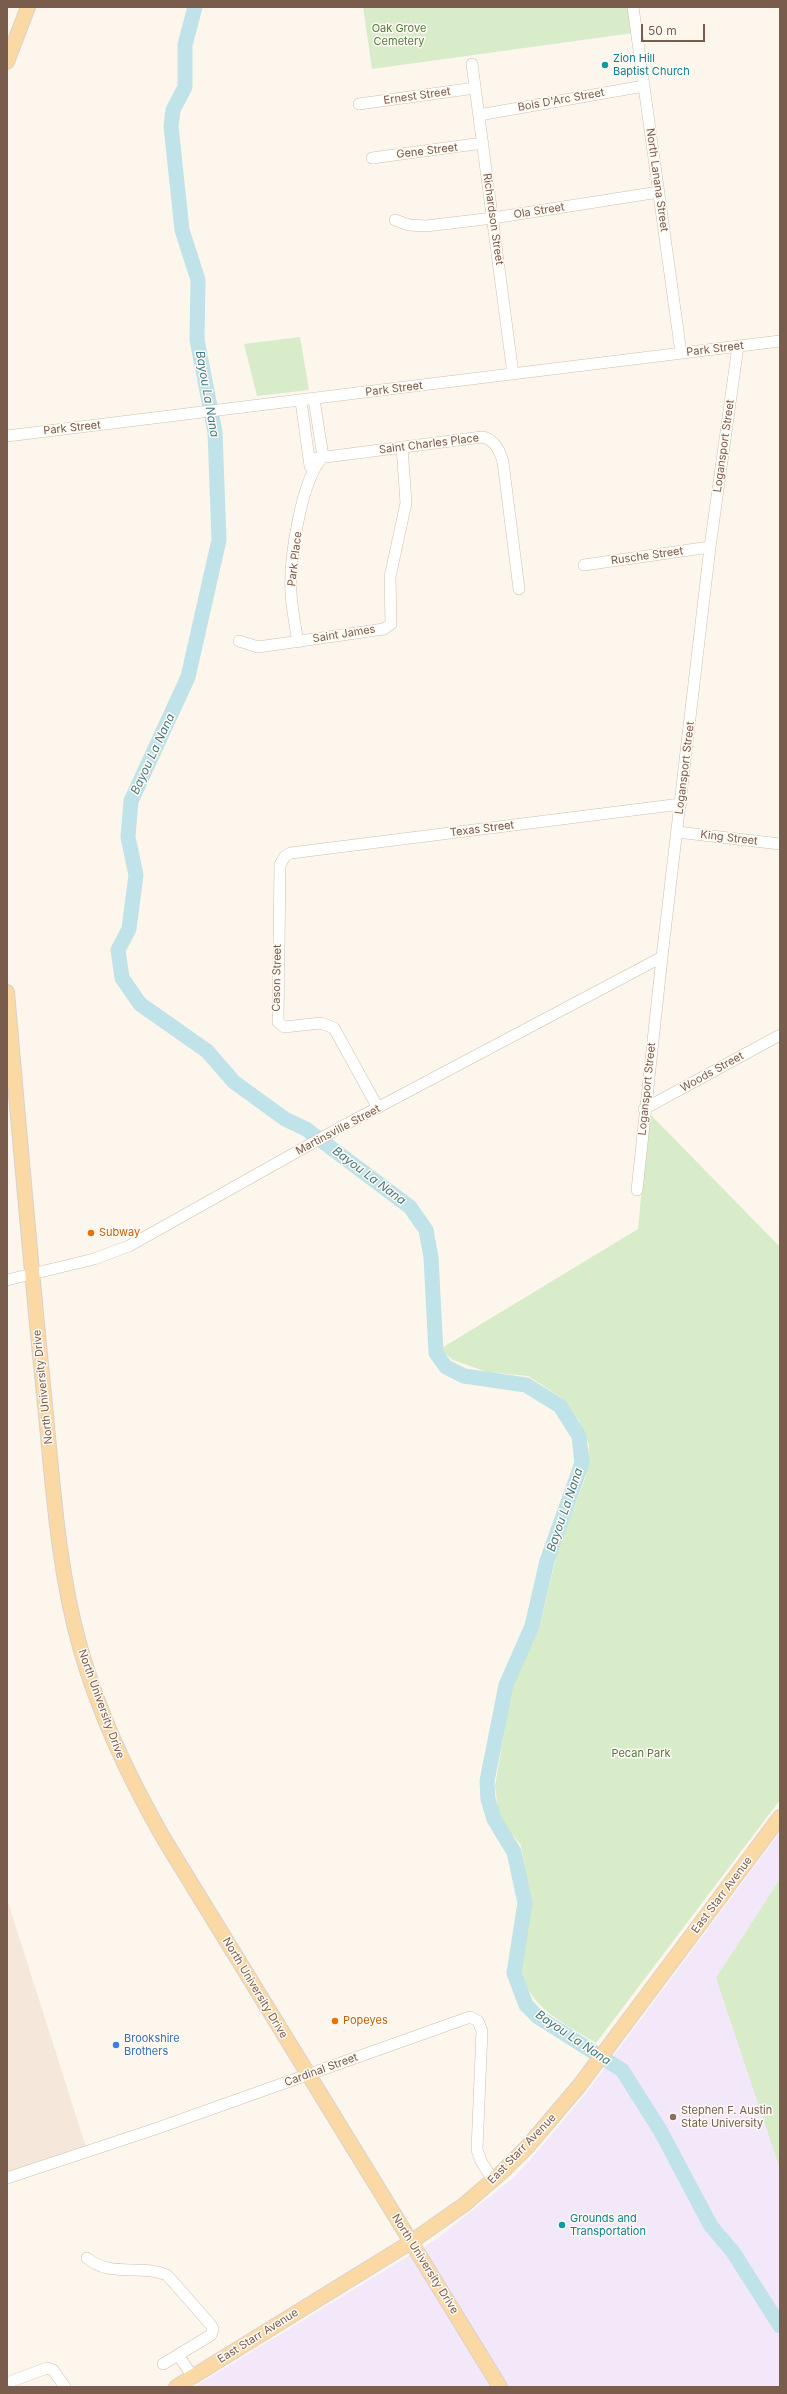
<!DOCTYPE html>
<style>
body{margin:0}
#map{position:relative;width:787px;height:2394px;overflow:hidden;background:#fdf6ec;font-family:Inter,sans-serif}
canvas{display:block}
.frame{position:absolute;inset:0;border:8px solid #7a5c4d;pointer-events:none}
.scale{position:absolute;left:641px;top:24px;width:64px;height:18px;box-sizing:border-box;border:2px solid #7a5c4d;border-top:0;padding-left:5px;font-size:12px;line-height:14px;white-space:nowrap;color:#7a5c4d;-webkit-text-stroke:3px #fffaf3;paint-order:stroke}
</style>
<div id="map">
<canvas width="787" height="2394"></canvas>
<div class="frame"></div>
<div class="scale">50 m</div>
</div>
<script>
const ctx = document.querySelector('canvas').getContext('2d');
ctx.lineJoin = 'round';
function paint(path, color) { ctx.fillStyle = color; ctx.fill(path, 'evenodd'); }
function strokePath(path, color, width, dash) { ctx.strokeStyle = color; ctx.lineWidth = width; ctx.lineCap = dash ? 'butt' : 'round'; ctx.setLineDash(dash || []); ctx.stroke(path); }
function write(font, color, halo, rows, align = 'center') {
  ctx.font = font + ' Inter,sans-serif'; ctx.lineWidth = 3; ctx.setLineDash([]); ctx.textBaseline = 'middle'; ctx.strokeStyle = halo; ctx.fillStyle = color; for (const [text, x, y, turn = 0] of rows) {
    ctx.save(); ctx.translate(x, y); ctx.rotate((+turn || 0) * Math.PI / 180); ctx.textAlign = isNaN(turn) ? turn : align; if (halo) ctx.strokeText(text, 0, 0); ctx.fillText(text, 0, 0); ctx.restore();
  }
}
paint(new Path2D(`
 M7 1899 86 2147 7 2172Z`), '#f5e8da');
paint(new Path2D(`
 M780 1832V2387H194L438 2238 513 2178 531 2159 584 2096Z`), '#f3e8fa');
paint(new Path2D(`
 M363 7H629L633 33 372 69Z
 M300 337 309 390 257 396 244 344Z
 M649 1113 780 1247V1800L596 2043C561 2021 530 2010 519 1966L530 1903 521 1845 504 1825 498 1809 495 1786 505 1728 504 1710 513 1683 540 1625 557 1553 586 1476 589 1445 579 1421 562 1398 528 1376 487 1372 453 1360 440 1349 638 1229Z
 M780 1879V2169L716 1978Z`), '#d8ecc9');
strokePath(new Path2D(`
 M195 7 185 45V87L173 110 171 126 182 230 198 280 197 340 215 432 219 540 188 677 131 801 128 837 136 875 129 929 118 950 122 978 140 1004 207 1051 234 1082 285 1119 306 1129 410 1207 426 1230 431 1257 436 1353 446 1367 464 1376 526 1385 560 1406 579 1436 582 1463 547 1561 532 1626 506 1685 487 1781 488 1799 494 1819 514 1852 525 1903 514 1973 526 2005 538 2017 622 2070 660 2130 711 2226 733 2252 780 2326`), '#bfe3e8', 15);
const minor = new Path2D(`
 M633 7 681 353
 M472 64 513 374
 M359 104 475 88
 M479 115 644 86
 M372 158 483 143
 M395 220 409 225 426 226 493 218 659 192
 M301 401 310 466
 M7 436 780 341
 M310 459 482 437C495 439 500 451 503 462L519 589
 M584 565 710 547
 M239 641 258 647 384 629 391 624 390 577 406 503 402 447
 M298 642C295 625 292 609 291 593 289 561 301 479 323 457L314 399
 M677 832 780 844
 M378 1108 334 1028 321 1023 284 1027 278 1022 280 865 285 856 291 853 681 804
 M644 1109 780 1035
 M637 1190 662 957 710 547 738 346
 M7 1280 94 1259 129 1246 341 1127 662 957
 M7 2178 155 2129 470 2017 478 2021 482 2031 477 2150 481 2161 493 2180
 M87 2258C110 2278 140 2264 167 2275L211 2325 213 2329 211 2335 163 2364
 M178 2355 193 2377
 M12 2381 47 2368 53 2370 65 2387`);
const major = new Path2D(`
 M7 62 28 7
 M7 992C19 1130 31 1268 45 1405 53 1486 58 1569 80 1647 99 1715 129 1778 164 1839L500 2387
 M176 2387 411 2242 465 2204 502 2172 528 2146 579 2086 780 1817`);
strokePath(minor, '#d1beb0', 12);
strokePath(major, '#dad1cd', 16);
strokePath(minor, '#fff', 11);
strokePath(major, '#fbd9a5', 14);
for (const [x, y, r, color] of [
 [605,65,4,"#0f9aa8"],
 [91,1233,4,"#e8710a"],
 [335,2021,4,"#e8710a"],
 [116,2045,4,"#3f7fe0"],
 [673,2117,4,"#8d6e63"],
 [562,2225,4,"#0f9aa8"]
]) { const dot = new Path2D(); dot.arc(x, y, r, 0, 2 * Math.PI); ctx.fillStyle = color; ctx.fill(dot); strokePath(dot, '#fffaf3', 1.5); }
write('11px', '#537a41', '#fffaf3', [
 ["Oak Grove",399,29],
 ["Cemetery",399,42],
 ["Pecan Park",641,1754]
]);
write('11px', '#0d838f', '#fffaf3', [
 ["Zion Hill",613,59],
 ["Baptist Church",613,72],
 ["Grounds and",570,2219],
 ["Transportation",570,2232]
], 'left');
write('11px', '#7a5c4d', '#fffaf3', [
 ["Ernest Street",417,96,-8],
 ["Bois D'Arc Street",561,100,-10],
 ["Gene Street",427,151,-7],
 ["North Lanana Street",657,180,82],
 ["Ola Street",539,211,-9],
 ["Richardson Street",493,219,82],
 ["Park Street",715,349,-7],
 ["Park Street",394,389,-7],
 ["Park Street",72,428,-6],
 ["Saint Charles Place",429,444,-7],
 ["Logansport Street",724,446,-82],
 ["Rusche Street",647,556,-8],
 ["Park Place",295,559,-83],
 ["Saint James",344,634,-9],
 ["Logansport Street",685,768,-83],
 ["Texas Street",482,829,-7],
 ["King Street",729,838,7],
 ["Cason Street",277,978,-89],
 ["Woods Street",712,1072,-29],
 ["Logansport Street",647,1089,-84],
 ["Martinsville Street",338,1130,-28],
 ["North University Drive",43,1387,-96],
 ["North University Drive",101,1704,70],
 ["East Starr Avenue",722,1895,-53],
 ["North University Drive",255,1988,59],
 ["Cardinal Street",321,2070,-20],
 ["East Starr Avenue",522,2149,-46],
 ["North University Drive",425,2264,58],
 ["East Starr Avenue",258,2336,-32]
]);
write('11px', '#c56008', '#fffaf3', [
 ["Subway",99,1233],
 ["Popeyes",343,2021]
], 'left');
write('11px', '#366cbe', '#fffaf3', [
 ["Brookshire",124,2039],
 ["Brothers",124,2052]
], 'left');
write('11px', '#785e54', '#fffaf3', [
 ["Stephen F. Austin",681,2111],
 ["State University",681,2124]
], 'left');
write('italic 12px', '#437c86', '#fffaf3', [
 ["Bayou La Nana",207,394,80],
 ["Bayou La Nana",153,754,-65],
 ["Bayou La Nana",369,1176,37],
 ["Bayou La Nana",565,1510,-71],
 ["Bayou La Nana",573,2038,34]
]);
</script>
